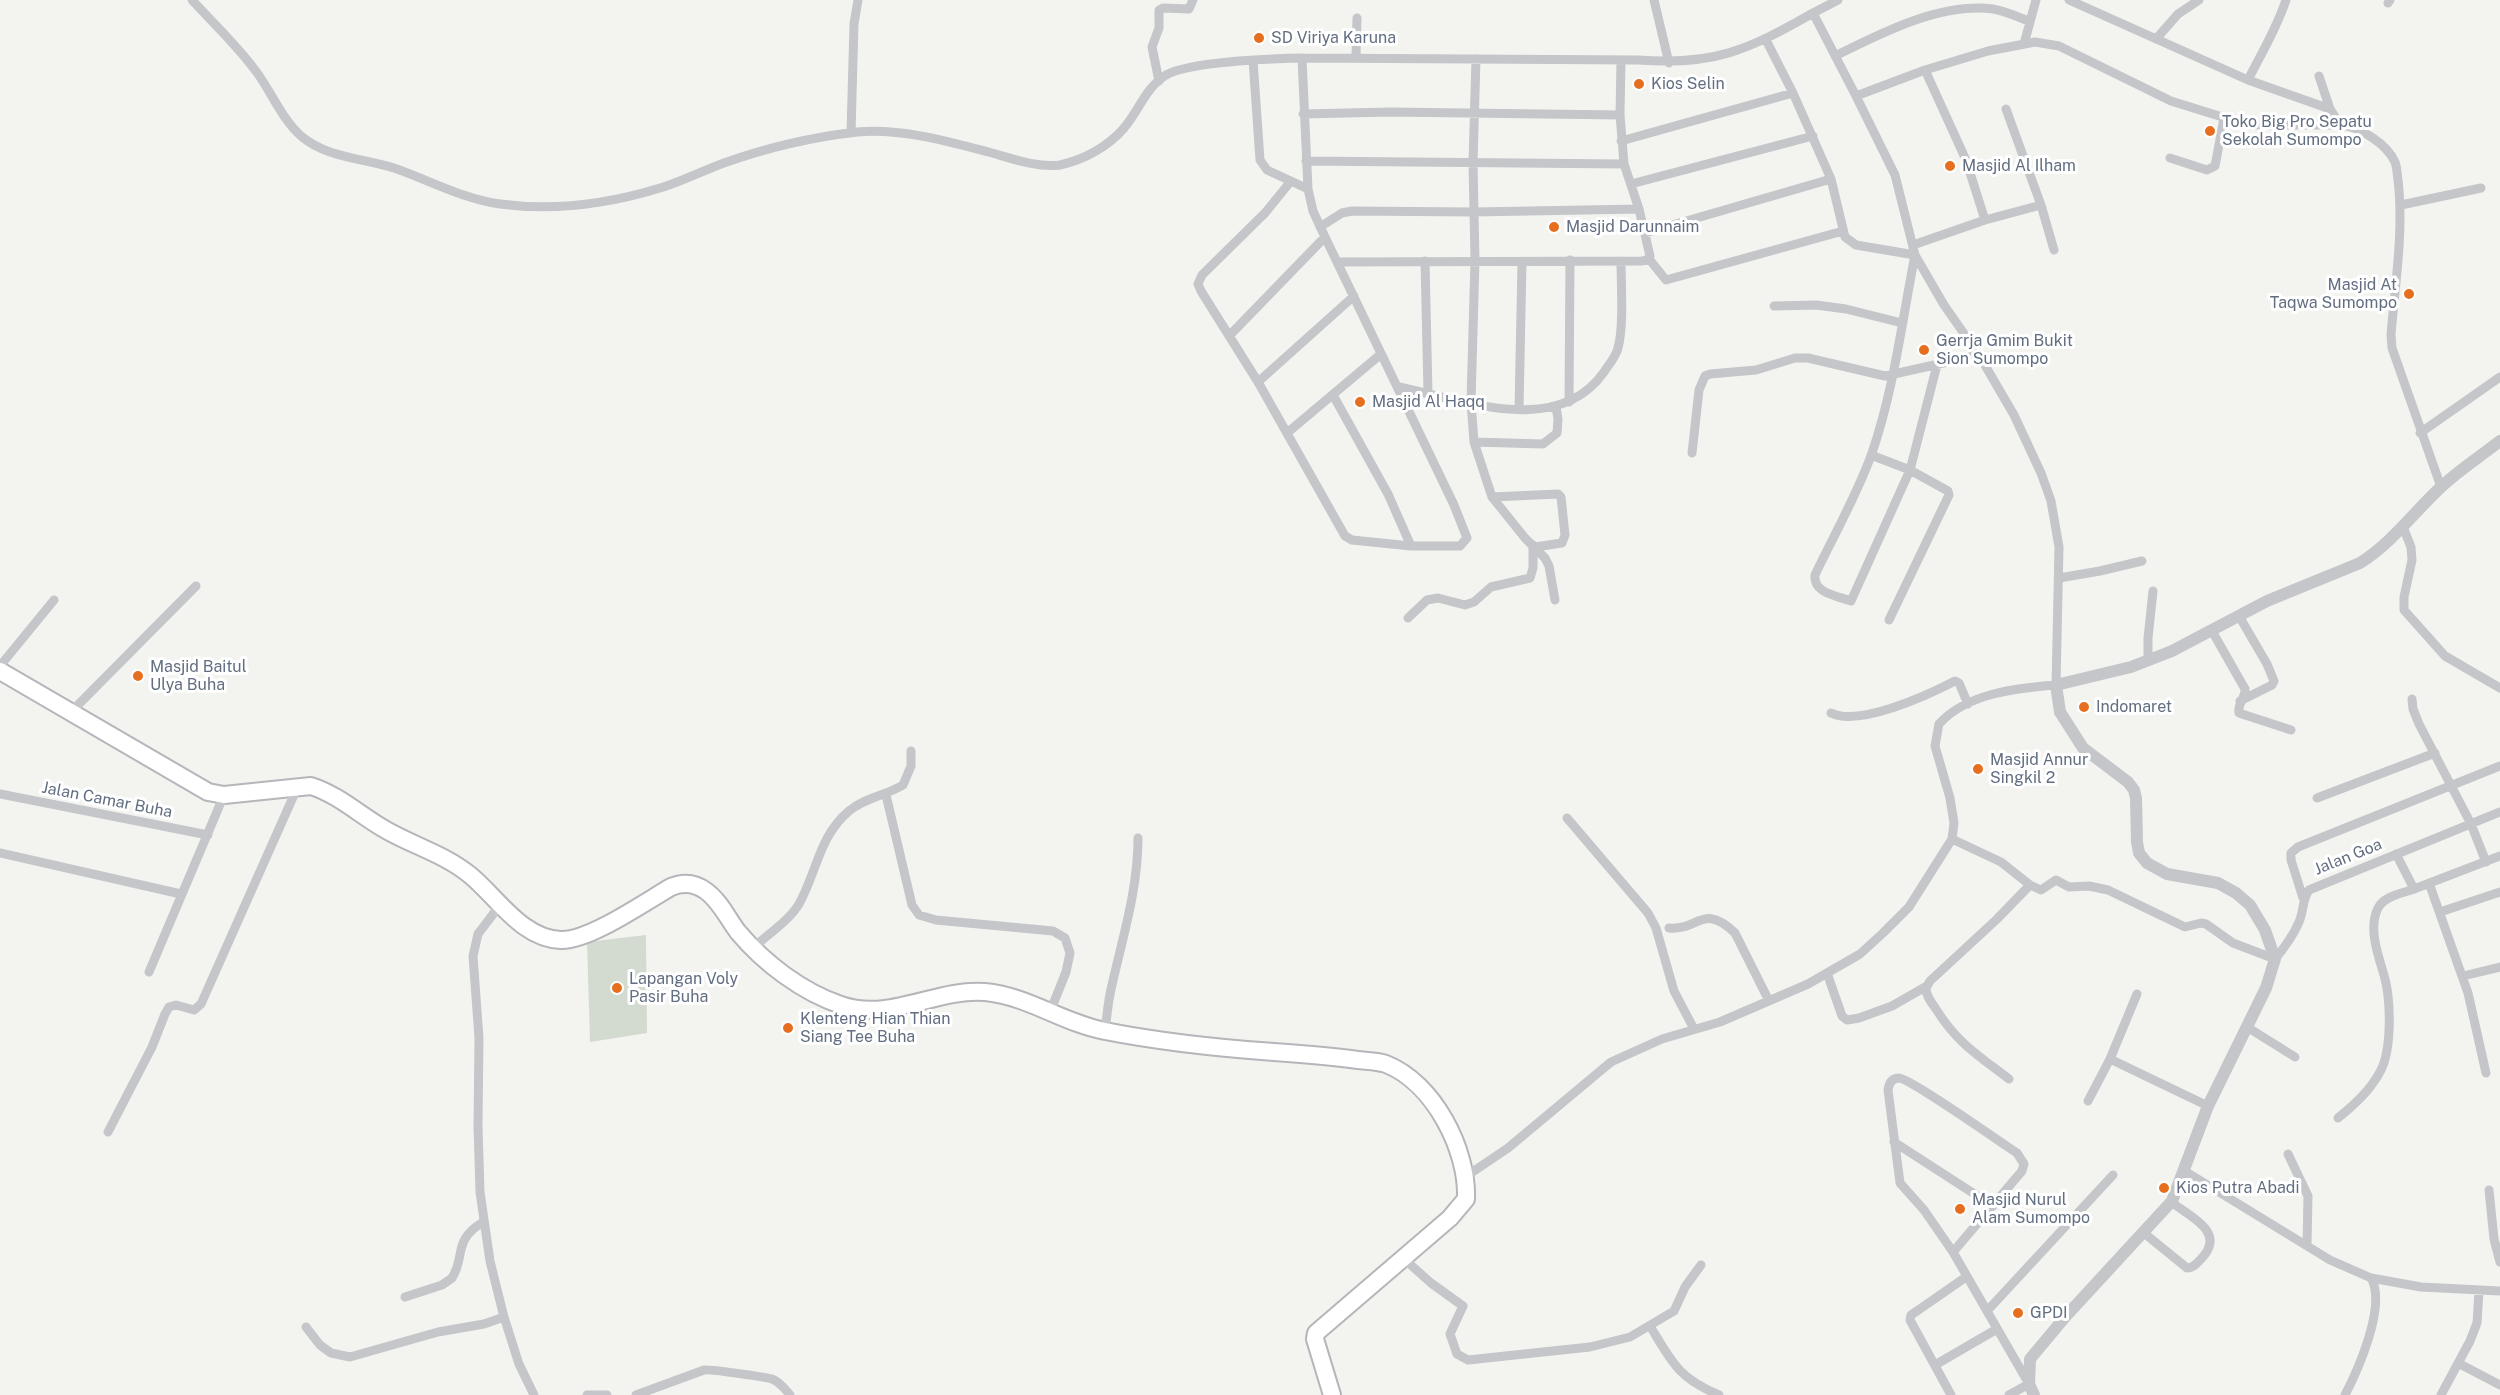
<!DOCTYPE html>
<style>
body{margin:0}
canvas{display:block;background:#f3f4f0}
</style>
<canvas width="2500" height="1395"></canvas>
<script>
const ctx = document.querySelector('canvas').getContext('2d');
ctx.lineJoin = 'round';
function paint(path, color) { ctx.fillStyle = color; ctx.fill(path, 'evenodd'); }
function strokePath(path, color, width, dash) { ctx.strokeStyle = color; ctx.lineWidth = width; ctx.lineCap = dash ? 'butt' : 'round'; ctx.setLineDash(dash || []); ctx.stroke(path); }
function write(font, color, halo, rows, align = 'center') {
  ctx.font = font + ' "Public Sans",sans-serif'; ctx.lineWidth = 6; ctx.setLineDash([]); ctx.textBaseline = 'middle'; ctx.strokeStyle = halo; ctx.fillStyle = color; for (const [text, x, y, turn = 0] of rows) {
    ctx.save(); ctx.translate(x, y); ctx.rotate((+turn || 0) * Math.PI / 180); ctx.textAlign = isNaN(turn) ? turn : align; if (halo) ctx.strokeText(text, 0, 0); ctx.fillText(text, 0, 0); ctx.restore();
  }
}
paint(new Path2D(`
 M646 935 647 1033 590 1042 587 942Z`), '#d3dbd1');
const trunk = new Path2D(`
 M0 671 208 792 224 795 311 786C339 795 361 816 386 830 414 846 444 854 470 875 497 897 522 939 561 940 589 941 645 902 671 887 683 882 695 883 706 891 720 901 728 919 738 932 764 963 802 992 841 1005 891 1022 936 988 985 992 1028 996 1063 1023 1105 1031 1161 1042 1217 1048 1274 1052 1302 1054 1330 1056 1358 1060 1367 1061 1378 1061 1386 1064 1434 1083 1468 1150 1466 1199L1450 1218 1316 1333 1315 1339 1332 1395`);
strokePath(trunk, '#b4b6ba', 20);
strokePath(new Path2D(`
 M192 0C214 24 239 47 258 74 272 94 283 120 301 136 327 158 362 158 394 168 429 180 463 199 500 204 553 211 608 204 660 188 681 182 702 171 724 163 766 148 813 137 857 132 902 128 950 142 992 153 1013 159 1038 168 1060 165 1083 160 1108 147 1124 128 1139 111 1145 88 1166 75 1191 61 1271 59 1302 58L1638 60C1714 66 1748 50 1813 13L1856 96
 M1654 0 1669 63
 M2069 0 2248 80 2330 109
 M2388 3 2390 0
 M1813 13 1838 0
 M2156 39 2178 14 2199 0
 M1766 40 1793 93
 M2024 44 2036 0
 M1835 56C1881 33 1941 2 1993 9 2005 11 2018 17 2029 21
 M1356 57 1357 18
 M1476 59 1473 163 1475 260 1471 402 1474 442 1492 497 1525 538 1545 558 1549 566 1555 600
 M1253 60 1260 160 1267 170 1308 189
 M2319 76 2330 109 2340 125
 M2248 80C2262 52 2276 30 2286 0
 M1159 81 1152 47 1159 28V10L1163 8 1189 9 1193 0
 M2006 109 2041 205 2054 250
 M1303 114 1390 112 1620 115
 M851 133 854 24 858 0
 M1621 141 1793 93 1831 179 1845 237 1856 245 1915 255C1902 321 1894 389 1872 453 1857 495 1834 535 1815 575 1813 593 1837 596 1851 601L1910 470 1937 365
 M2170 158 2207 170 2215 166 2224 118
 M1306 161 1624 164
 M1291 181 1265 213 1202 275 1198 284 1201 291 1258 382 1345 536 1352 540 1411 546H1460L1467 538 1454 505 1325 237 1313 211 1308 189 1302 58
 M1631 184 1813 136
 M2401 205 2481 188
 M1985 220 2041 205
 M1320 227 1342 213 1352 211 1474 212 1639 209
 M1645 233 1831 179
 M1913 245 1985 220 1966 160 1925 70
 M1649 259 1666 280 1843 231
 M1425 261 1428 393
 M1337 262 1642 261 1649 259 1650 256 1639 209 1624 164 1620 115 1621 61
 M1774 306 1816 305 1846 309 1902 323
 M1229 336 1325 237
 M1258 382 1354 296
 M1399 387C1463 400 1558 438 1604 372 1609 364 1616 357 1618 348 1624 326 1621 285 1621 261
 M1333 395 1388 494 1411 546
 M1569 402 1570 260
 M1519 409 1522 262
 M1287 433 1381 354
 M2420 433 2500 377
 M1474 442 1543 444 1557 433 1558 419 1556 407
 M1692 453 1699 390 1705 376 1710 374 1756 370 1795 358H1808L1885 376 1979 355
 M1871 455 1910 470 1948 491 1949 495 1889 620
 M1492 497 1558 494 1561 497 1565 535 1562 543 1535 547
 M2403 527 2411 547 2412 560 2404 597V610L2445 656 2500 688
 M2059 578 2100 571 2142 561
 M2239 616 2267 664 2274 681 2272 685 2240 701
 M1408 618 1427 600 1438 598 1465 605 1474 602 1491 587 1530 578 1533 568V545
 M2212 631 2245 689C2246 698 2237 703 2239 713L2291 730
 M2148 660V638L2153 591
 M0 666 54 600
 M2412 699 2413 709 2419 724 2471 824 2486 862
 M72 711 196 586
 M1831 713C1859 727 1928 695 1955 681L1959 683 1968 704
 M0 794 208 835
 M886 795 912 905 919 915 936 920 1053 931 1065 938 1070 953 1066 972 1050 1012
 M2317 798 2435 753
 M1567 818 1648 913 1656 928 1674 991 1694 1029
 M1952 839 2001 862 2030 885 1996 920 1930 981 1926 988C1926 996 1931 1002 1936 1009 1957 1043 1978 1055 2009 1079
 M0 853 181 894
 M2429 883 2468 993 2486 1073
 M2030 885 2041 890 2056 880 2069 887 2089 886 2108 890 2185 927 2201 923 2206 924 2233 943 2275 959C2285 947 2293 936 2299 922 2304 911 2302 900 2309 890L2500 812
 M2414 889 2500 856
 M2303 898 2291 860V853L2298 847 2500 766
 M500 905 478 934 473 956 479 1038 478 1126 480 1192 490 1261 504 1317 519 1364 534 1395
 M2440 912 2500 892
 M1669 928C1698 931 1703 902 1735 933L1769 1001
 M753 948C768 934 789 921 799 904 817 872 819 836 849 811 864 798 887 795 903 785L911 766V751
 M149 972 224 795
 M1827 973 1842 1016 1847 1020 1859 1018 1892 1006 1927 986
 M2463 976 2500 967
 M2137 994 2110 1059 2208 1106
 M2247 1027 2295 1057
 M1105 1031C1107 1016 1108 1000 1112 985 1123 936 1138 889 1138 838
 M2088 1101 2110 1059
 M2338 1118C2354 1105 2371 1090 2381 1070 2392 1048 2391 999 2384 975 2378 955 2368 928 2378 908 2384 896 2403 893 2414 889L2396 854
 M108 1132 152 1047 165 1014 169 1007 176 1005 194 1010 201 1004 298 786
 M1894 1142 1993 1206
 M2288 1154 2308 1196 2307 1246
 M2183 1170 2330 1260 2371 1278 2421 1287 2500 1291
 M1465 1177 1508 1148 1611 1062 1662 1039 1720 1022 1808 984 1860 954 1883 933 1909 907 1952 839 1954 823 1950 798 1935 746 1939 724C1967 693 2017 688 2056 685L2059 547 2051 501 2041 473 2014 415 1979 355 1944 305 1915 255 1895 175 1856 96 1925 70 1988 51 2035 42 2059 46 2171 101 2248 125H2340C2359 126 2387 144 2395 162 2397 167 2397 174 2398 180 2404 231 2395 284 2391 335L2392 348 2441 487
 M2489 1190 2494 1239 2500 1262
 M2144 1233 2187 1268C2194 1268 2197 1263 2202 1258 2226 1232 2191 1217 2171 1202
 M1953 1252 2022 1171 2024 1164 2017 1153C2000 1142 1911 1079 1899 1078 1892 1078 1889 1083 1888 1090L1900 1183 1924 1210 1953 1252 2029 1384 2009 1395
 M1403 1258 1431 1283 1463 1306 1450 1334 1457 1354 1468 1360 1590 1347 1630 1337 1674 1311 1685 1287 1701 1265
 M405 1297 442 1285 452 1278C466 1256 452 1241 483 1222
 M1987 1311 2113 1175
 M1650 1326C1672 1362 1678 1378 1719 1395
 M306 1327 320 1345 331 1353 350 1357 438 1332 484 1324 504 1317
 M2458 1363 2500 1385
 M1935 1365 1997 1329
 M587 1395H607
 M636 1395 704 1370C710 1369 765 1377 772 1379 780 1382 785 1389 790 1395
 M1951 1395 1910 1320 1911 1315 1917 1311 1966 1277
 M2345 1395C2358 1370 2387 1305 2371 1278
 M2441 1395 2470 1341 2477 1323 2479 1291`), '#c4c6ca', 9);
strokePath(new Path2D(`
 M2034 1395 2029 1384 2030 1359 2066 1316 2172 1201 2208 1106 2266 988 2275 959 2265 930 2250 905 2236 893 2218 883 2167 874 2147 863 2139 853 2137 842 2136 798 2134 790 2128 782 2083 748 2060 712 2056 685 2131 667 2172 651 2267 601 2360 563C2392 543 2414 512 2441 487 2459 470 2481 456 2500 441`), '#c4c6ca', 12);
strokePath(trunk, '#fff', 16);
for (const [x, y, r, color] of [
 [1259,38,6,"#e56f1f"],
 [1639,84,6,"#e56f1f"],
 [2210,131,6,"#e56f1f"],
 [1950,166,6,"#e56f1f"],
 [1554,227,6,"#e56f1f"],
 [2409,294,6,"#e56f1f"],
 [1924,350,6,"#e56f1f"],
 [1360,402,6,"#e56f1f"],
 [138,676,6,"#e56f1f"],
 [2084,707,6,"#e56f1f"],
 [1978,769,6,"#e56f1f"],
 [617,988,6,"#e56f1f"],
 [788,1028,6,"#e56f1f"],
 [2164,1188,6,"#e56f1f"],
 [1960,1209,6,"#e56f1f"],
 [2018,1313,6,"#e56f1f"]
]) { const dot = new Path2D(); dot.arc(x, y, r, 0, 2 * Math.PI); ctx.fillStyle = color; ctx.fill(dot); strokePath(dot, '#fff', 2); }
write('16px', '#626e81', '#fff', [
 ["SD Viriya Karuna",1271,38],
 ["Kios Selin",1651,84],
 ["Toko Big Pro Sepatu",2222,122],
 ["Sekolah Sumompo",2222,140],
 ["Masjid Al Ilham",1962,166],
 ["Masjid Darunnaim",1566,227],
 ["Masjid At",2397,285,"right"],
 ["Taqwa Sumompo",2397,303,"right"],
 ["Gerrja Gmim Bukit",1936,341],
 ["Sion Sumompo",1936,359],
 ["Masjid Al Haqq",1372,402],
 ["Masjid Baitul",150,667],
 ["Ulya Buha",150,685],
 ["Indomaret",2096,707],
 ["Masjid Annur",1990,760],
 ["Singkil 2",1990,778],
 ["Lapangan Voly",629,979],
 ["Pasir Buha",629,997],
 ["Klenteng Hian Thian",800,1019],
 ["Siang Tee Buha",800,1037],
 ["Kios Putra Abadi",2176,1188],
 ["Masjid Nurul",1972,1200],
 ["Alam Sumompo",1972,1218],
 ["GPDI",2030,1313]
], 'left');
write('16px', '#626e81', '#fff', [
 ["Jalan Camar Buha",107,800,11],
 ["Jalan Goa",2348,857,-22]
]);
</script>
